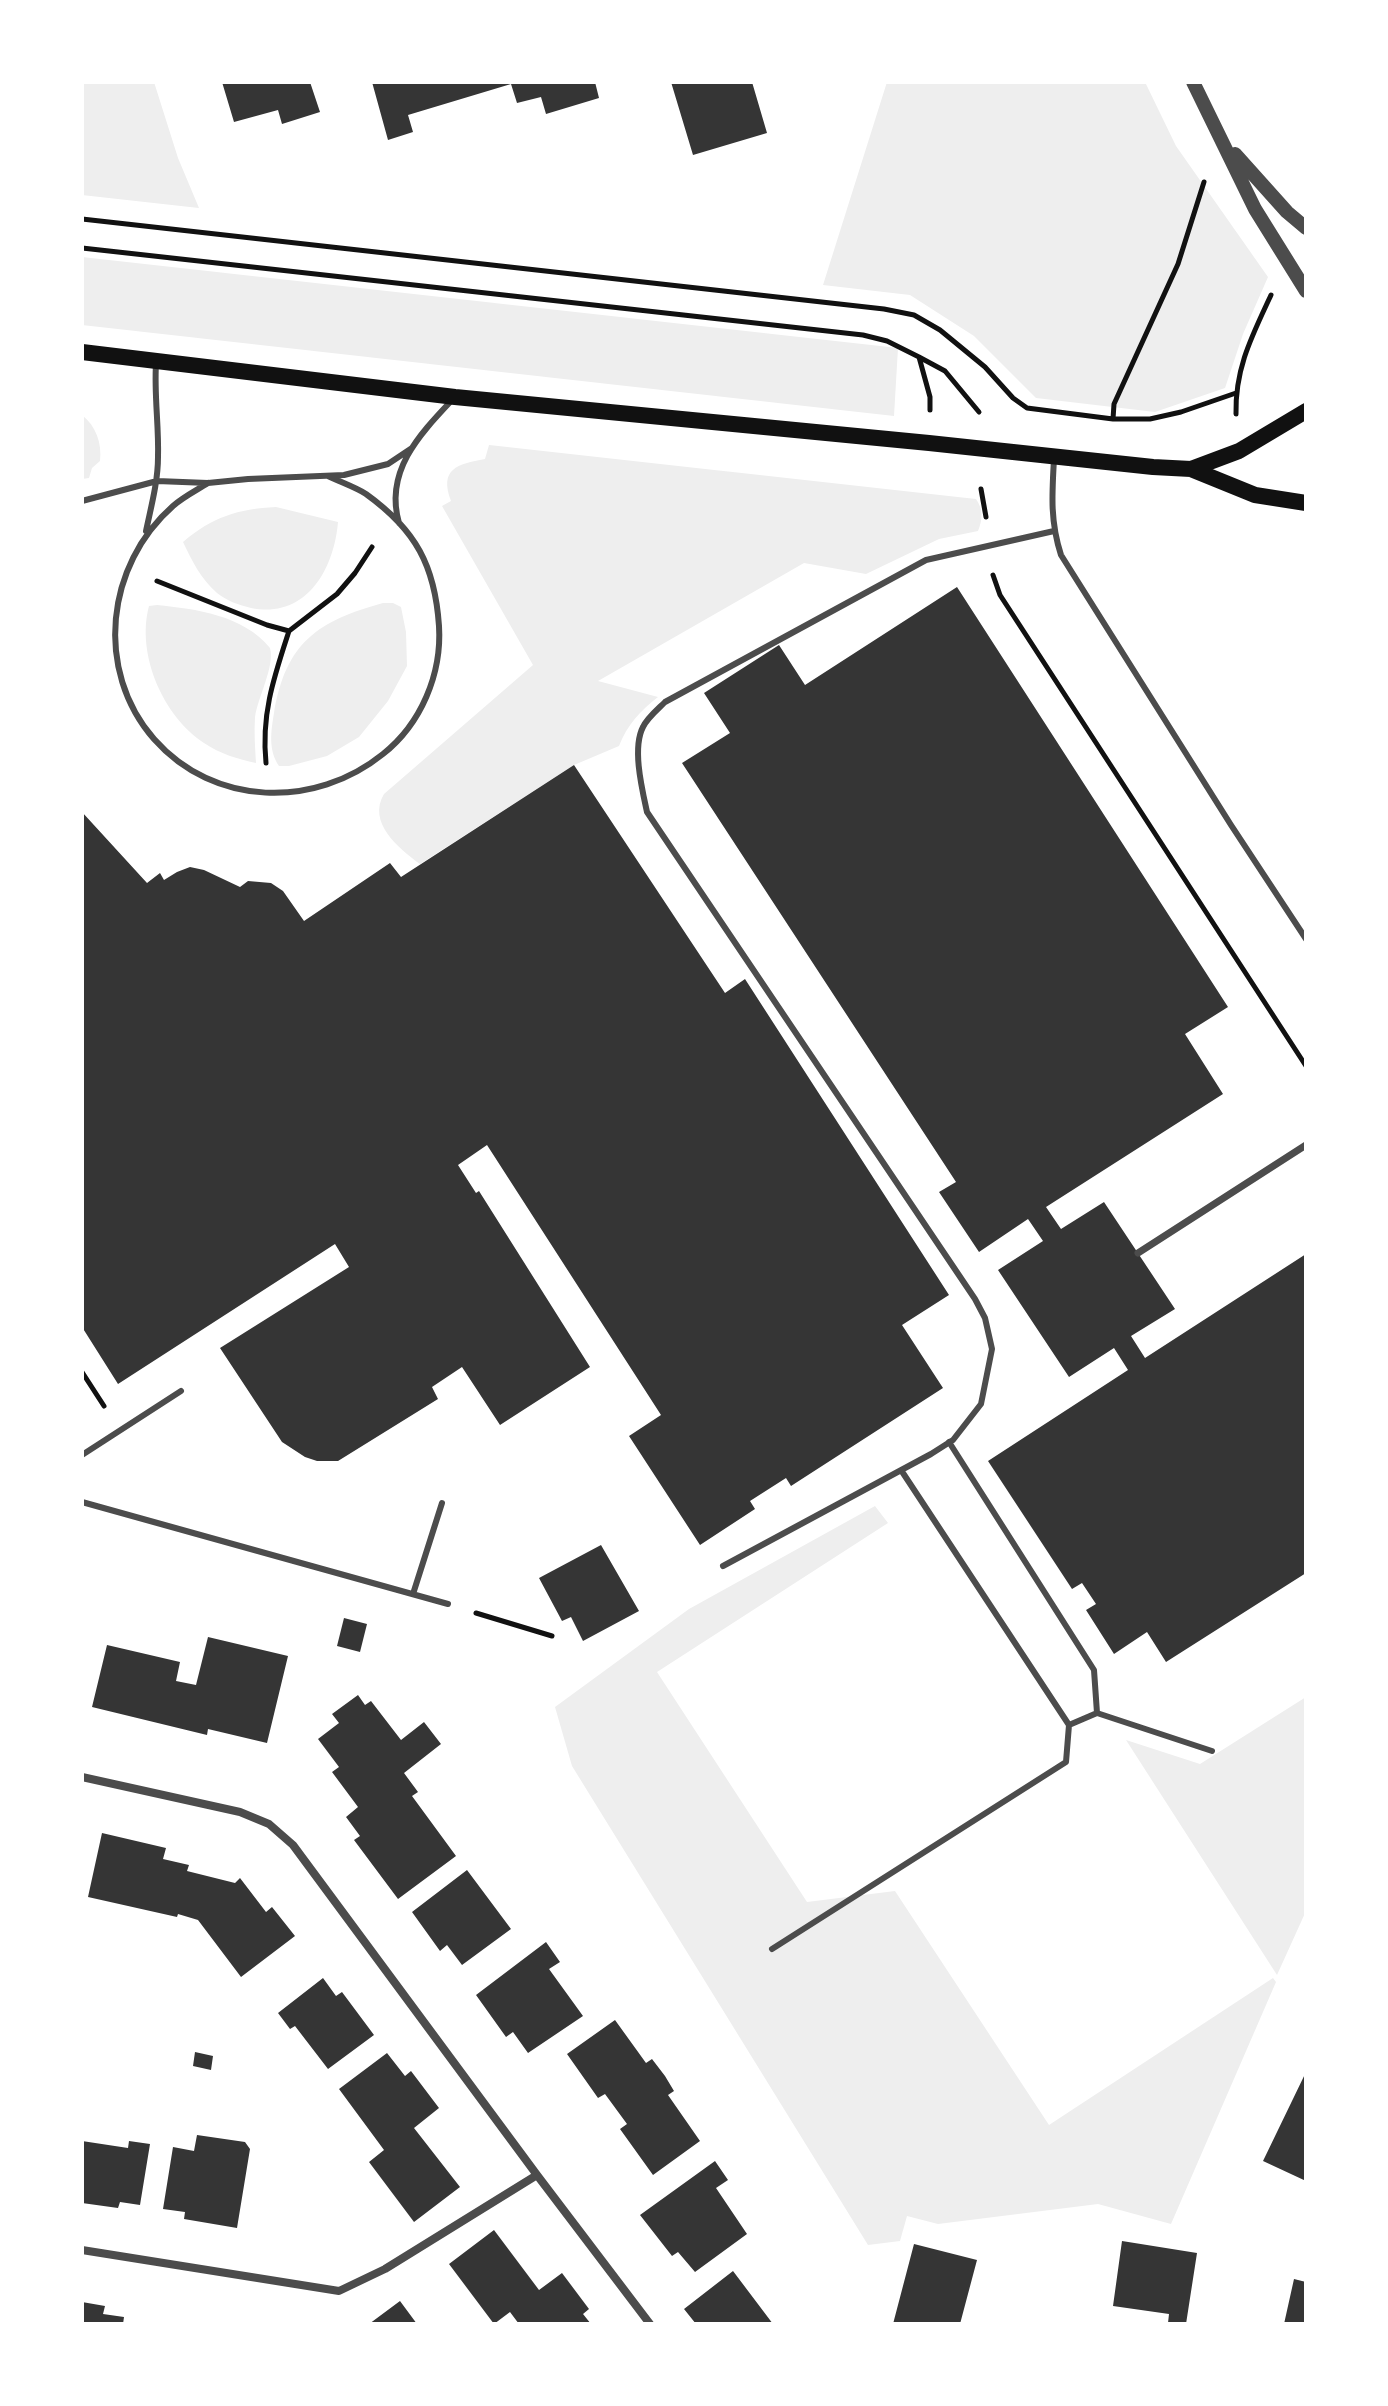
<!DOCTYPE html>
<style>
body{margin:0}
#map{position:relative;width:1388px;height:2406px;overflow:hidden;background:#fff;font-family:"Times New Roman",serif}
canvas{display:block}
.frame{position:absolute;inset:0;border:84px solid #fff;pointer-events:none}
</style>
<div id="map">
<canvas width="1388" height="2406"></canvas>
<div class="frame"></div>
</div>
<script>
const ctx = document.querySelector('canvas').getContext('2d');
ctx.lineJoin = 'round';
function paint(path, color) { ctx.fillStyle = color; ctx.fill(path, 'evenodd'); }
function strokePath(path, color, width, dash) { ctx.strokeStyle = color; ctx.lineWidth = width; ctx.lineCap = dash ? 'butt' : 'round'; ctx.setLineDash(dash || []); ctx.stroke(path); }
paint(new Path2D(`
 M82 82H154L178 158 199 208 82 195Z
 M887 82H1145L1176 146 1268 277 1243 334 1225 388 1155 412 1036 398 974 336 910 295 823 285Z
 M82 257 898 348 894 416 82 325Z
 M82 415C96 426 102 443 100 461L92 468 89 478 82 479Z
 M489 445 976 499C983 509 983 519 978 531L939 539 866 574 804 563 598 681 658 697C641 710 627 725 619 746L574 765 420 864C398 848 367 822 384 794L533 665 442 506 451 501C439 469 457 464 485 459Z
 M276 507 338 522C334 570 306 619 251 608 239 605 227 601 217 593 201 579 192 561 183 542 212 517 238 509 276 507Z
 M383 603H393L401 607 406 632 407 666 388 701 359 737 327 756 289 766H279C268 750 271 731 274 713 286 642 318 621 383 603Z
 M157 605C196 609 243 615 270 648 275 666 258 697 255 717 254 732 255 748 256 763 238 759 220 754 204 743 163 716 136 654 149 606Z
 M875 1506 888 1523 657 1672 807 1902 895 1891 1049 2125 1273 1978 1276 1982 1171 2224 1098 2204 938 2224 907 2216 900 2241 868 2245 572 1766 555 1707 689 1609Z
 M1306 1697V1911L1277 1975 1126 1740 1200 1764Z`), '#eee');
paint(new Path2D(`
 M222 82H310L320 112 282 124 278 110 234 122Z
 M372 82H595L599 98 546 114 541 97 517 103 511 84 408 115 413 132 388 140Z
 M671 82H752L767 133 693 155Z
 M957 587 1228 1007 1185 1034 1223 1094 1046 1207 1061 1229 1104 1202 1175 1309 1131 1336 1145 1358 1306 1254V1573L1166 1662 1147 1632 1114 1654 1086 1610 1096 1604 1082 1583 1072 1589 988 1461 1128 1370 1114 1348 1069 1377 998 1270 1043 1241 1028 1219 979 1252 939 1192 956 1182 682 763 730 733 704 693 779 645 805 685Z
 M574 765 725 993 745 979 949 1295 902 1325 943 1388 791 1486 786 1478 750 1501 755 1509 700 1545 629 1436 661 1415 487 1145 458 1165 476 1193 479 1191 590 1367 500 1425 462 1367 432 1387 438 1399 338 1461H317L305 1457 282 1442 220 1348 349 1267 335 1244 118 1384 82 1327V812L147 883 160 873 164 880 177 872 190 867 204 870 240 887 248 881 271 883 283 891 304 921 390 863 401 877Z
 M601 1545 639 1611 583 1641 571 1617 562 1621 539 1578Z
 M344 1618 367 1624 360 1652 337 1646Z
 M208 1637 288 1656 267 1743 208 1729 207 1735 92 1707 107 1645 180 1662 176 1681 196 1685Z
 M358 1695 365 1705 371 1701 401 1740 424 1722 441 1744 404 1773 418 1792 412 1796 456 1856 398 1899 354 1840 360 1836 346 1817 358 1807 332 1772 339 1767 318 1739 339 1723 332 1714Z
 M102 1833 166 1848 163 1859 189 1865 187 1871 235 1883 240 1878 266 1912 272 1907 295 1936 241 1977 198 1920 178 1914 177 1917 88 1897Z
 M467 1870 511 1929 462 1965 447 1945 440 1951 412 1912Z
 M546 1942 560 1962 549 1969 583 2016 528 2053 513 2032 506 2037 476 1995Z
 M323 1978 336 1996 342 1992 374 2035 328 2069 295 2026 290 2029 278 2013Z
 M615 2020 646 2063 652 2059 665 2076 674 2091 668 2095 700 2141 653 2175 620 2129 627 2124 605 2094 598 2098 567 2054Z
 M195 2052 213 2056 211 2070 193 2066Z
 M387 2053 405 2076 411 2071 439 2108 414 2128 460 2187 414 2222 369 2162 384 2150 339 2089Z
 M1306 2072V2181L1263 2161Z
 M197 2135 245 2142 250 2149 237 2228 184 2219 185 2212 163 2209 173 2147 194 2151Z
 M82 2141 128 2148 129 2141 150 2144 140 2205 120 2202 118 2208 82 2203Z
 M715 2161 728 2180 716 2188 747 2234 695 2272 678 2252 672 2256 640 2215Z
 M494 2230 539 2290 562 2273 589 2309 583 2314 591 2324H519L510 2312 494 2324 449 2264Z
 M1122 2241 1197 2253 1186 2324 1168 2323 1169 2314 1113 2306Z
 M914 2244 977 2260 960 2324H893Z
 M733 2271 773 2324H696L684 2309Z
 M1294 2279 1306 2282V2324H1284Z
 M400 2301 417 2324H369Z
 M82 2302 105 2306 103 2314 124 2317 123 2324H82Z`), '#353535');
strokePath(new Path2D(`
 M82 219 884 309 914 315 940 330 985 367 1013 398 1027 408 1113 419H1150L1181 412 1236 393
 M82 248 863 335 887 341 919 357
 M930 410V397L919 357 945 371 979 412
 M1236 414C1235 368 1252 336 1271 295
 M1113 419 1114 404 1178 264 1204 182
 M981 489 986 517
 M993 575 1000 595 1306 1066
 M157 581 267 625 289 631 337 594 355 573 372 547
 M266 763C261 714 274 677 289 631
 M82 1372 104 1406
 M476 1613 552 1636`), '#111', 5);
strokePath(new Path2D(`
 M1054 459C1052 494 1050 521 1061 555L1231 825 1306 939
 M208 483C197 490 183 497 173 506 106 565 94 670 154 739 214 807 315 809 383 754 421 724 442 674 439 626 435 566 416 530 366 494 355 487 340 482 328 476
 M82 501 157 481 208 483 248 479 344 475 388 464 412 448
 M399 523C384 471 420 434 453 399
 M146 531C151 507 158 482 158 457 159 426 154 395 156 364
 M949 1442 1094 1670 1097 1713
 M82 1455 181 1391
 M901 1470 1069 1725 1097 1713 1212 1751
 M82 1502 448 1604
 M723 1566 931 1454 953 1440 981 1404 992 1349 985 1318 975 1299 647 812C642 789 632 748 643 727 647 718 658 709 665 702L926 560 1054 531
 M413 1594 442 1503
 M772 1949 1066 1762 1069 1725`), '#4c4c4c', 6);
strokePath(new Path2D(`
 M1138 1253 1306 1145`), '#4c4c4c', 7);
strokePath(new Path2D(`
 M82 1777 240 1812 269 1824 293 1845 537 2175 650 2324
 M82 2250 339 2291 385 2269 537 2175`), '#4c4c4c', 8);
strokePath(new Path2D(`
 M1193 82 1255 209 1306 291
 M1235 154 1287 212 1306 228`), '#4c4c4c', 14);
strokePath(new Path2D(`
 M82 352 455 397 929 443 1153 467 1191 469 1255 495 1306 503
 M1191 469 1239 451 1306 411`), '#111', 16);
</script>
